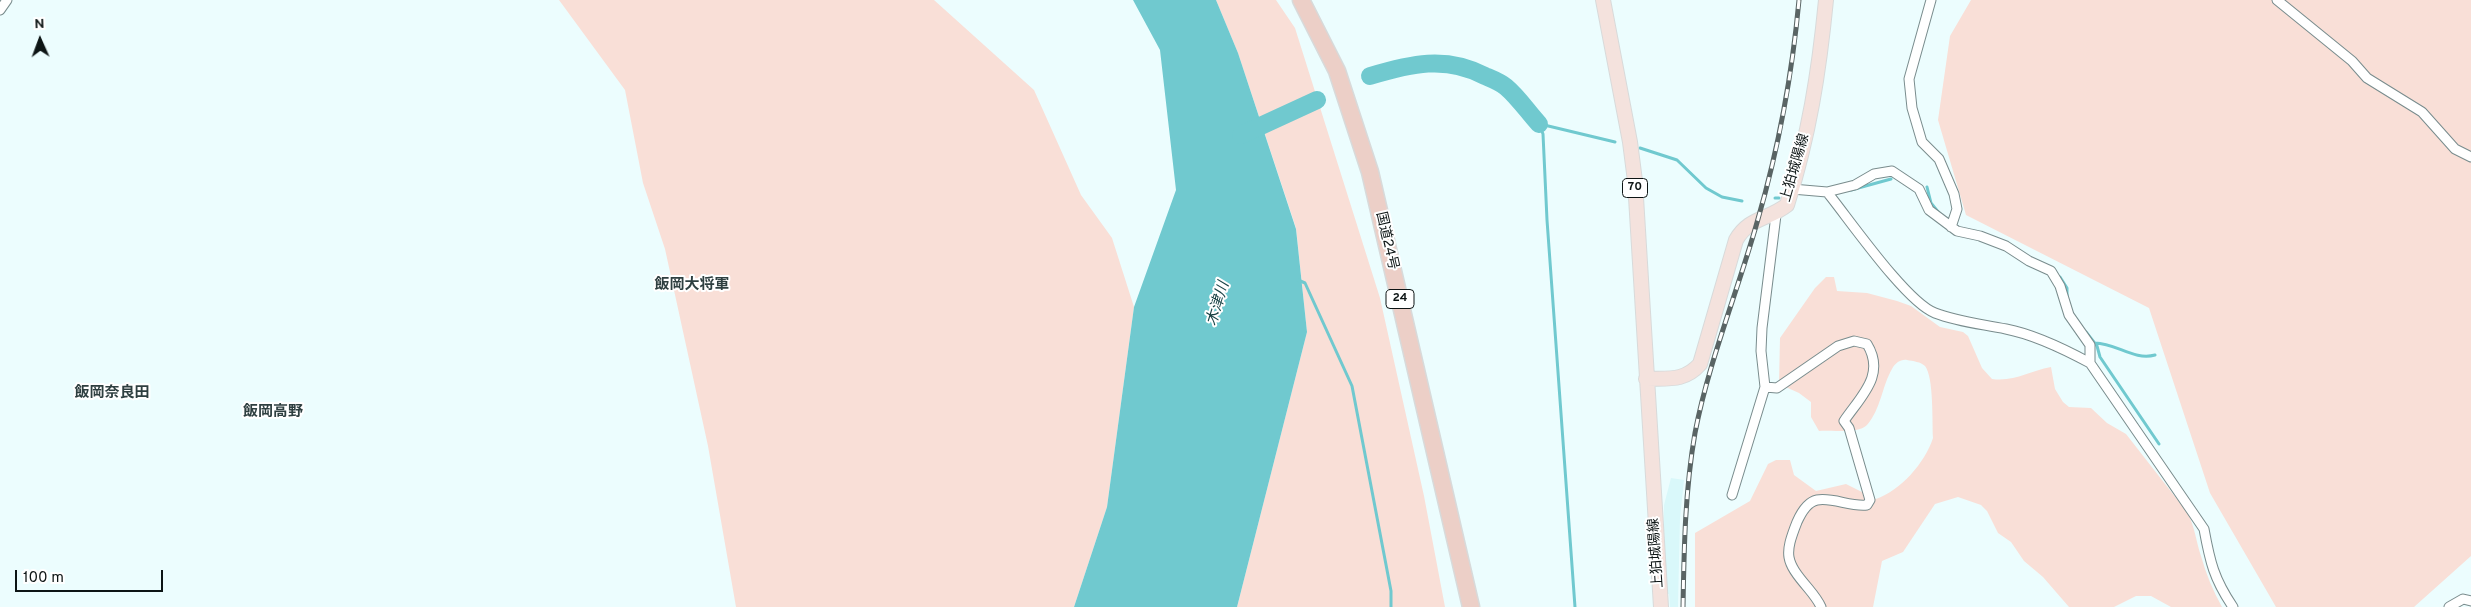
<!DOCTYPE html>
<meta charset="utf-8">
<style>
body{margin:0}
#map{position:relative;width:2471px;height:607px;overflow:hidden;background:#ecfdfe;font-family:Overpass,sans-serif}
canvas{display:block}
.north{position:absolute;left:15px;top:15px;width:50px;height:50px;-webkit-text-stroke:4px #fff;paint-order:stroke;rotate:358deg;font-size:14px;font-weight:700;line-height:20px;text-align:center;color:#0d1515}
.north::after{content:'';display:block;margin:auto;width:18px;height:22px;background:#0d1515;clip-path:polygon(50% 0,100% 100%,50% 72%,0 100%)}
.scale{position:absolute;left:15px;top:570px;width:148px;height:22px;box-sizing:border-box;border:2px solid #0d1515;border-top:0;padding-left:6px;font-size:15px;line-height:18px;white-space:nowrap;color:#0d1515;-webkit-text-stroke:4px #fff;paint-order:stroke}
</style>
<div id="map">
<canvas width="2471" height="607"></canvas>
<div class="north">N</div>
<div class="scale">100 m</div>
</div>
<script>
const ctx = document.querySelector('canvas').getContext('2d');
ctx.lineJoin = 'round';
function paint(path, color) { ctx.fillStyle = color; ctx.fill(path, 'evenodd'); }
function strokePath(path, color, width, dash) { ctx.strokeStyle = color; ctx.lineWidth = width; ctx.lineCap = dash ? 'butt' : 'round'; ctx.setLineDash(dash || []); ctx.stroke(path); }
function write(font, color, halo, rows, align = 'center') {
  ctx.font = font + ' Overpass,"Noto Sans JP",sans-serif'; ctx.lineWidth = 4; ctx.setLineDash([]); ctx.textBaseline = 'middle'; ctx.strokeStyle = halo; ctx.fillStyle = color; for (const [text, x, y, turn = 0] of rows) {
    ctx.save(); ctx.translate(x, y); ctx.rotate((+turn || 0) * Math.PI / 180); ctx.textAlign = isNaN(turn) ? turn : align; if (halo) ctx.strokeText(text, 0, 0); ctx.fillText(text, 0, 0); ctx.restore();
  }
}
paint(new Path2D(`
 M1671 478 1684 480 1680 518 1678 607H1670L1669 594H1666L1664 527V505Z`), '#d9f8fa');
paint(new Path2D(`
 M559 0H934L1034 90 1081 195 1112 238 1134 307 1107 507 1074 607H736L708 446 665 249 643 183 625 90Z
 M1216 0H1276L1295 28 1380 298 1424 496 1445 607H1237L1307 332 1296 228 1238 53Z
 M1971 0H2471V556L2414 607H2276L2210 493 2149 308 1966 215 1938 120 1950 36Z
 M1826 277H1834L1837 291 1867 293 1897 301 1911 306 1940 327 1963 332 1968 336 1982 368 1992 379C2015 382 2029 371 2051 367L2055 389 2063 402 2069 407 2091 408 2107 423 2126 434 2187 512C2195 527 2196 541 2201 556 2206 574 2213 591 2222 607H2171L2151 596H2136L2114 607H2069L2043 577 2024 561 2011 542 1998 533 1987 511 1981 505 1958 497 1935 504 1903 552 1882 561 1873 607H1695V533L1750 501 1768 464 1776 460H1790L1794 475 1816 491 1846 484 1876 499C1900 491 1925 463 1933 438 1932 423 1934 377 1925 366 1921 362 1913 361 1907 360 1901 359 1895 363 1892 369 1882 386 1881 409 1867 425 1858 434 1831 430 1819 431L1811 417V402L1799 393 1779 384 1780 338 1815 288Z`), '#f9dfd7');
paint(new Path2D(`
 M1133 0H1216L1238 53 1296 229 1307 332 1237 607H1074L1107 507 1134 307 1176 190 1160 50Z`), '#70c9cf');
strokePath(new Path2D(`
 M1539 124 1543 134 1547 220 1575 607
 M1540 124 1615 142
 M1640 148 1677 160 1706 188 1722 197 1742 201
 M1927 187 1931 203 1939 213
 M1851 190 1891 179
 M1775 198H1779
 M2060 277 2067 288V296
 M1298 280 1305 283 1352 386 1391 591V607
 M2086 332 2097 346 2100 357 2159 444
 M2095 343C2116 343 2134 361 2155 355`), '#70c9cf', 3);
strokePath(new Path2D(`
 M1370 76C1410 64 1446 55 1485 76 1492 79 1500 82 1506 87 1518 97 1528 112 1539 124
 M1241 135 1317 100`), '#70c9cf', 18);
const street = new Path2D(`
 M1931 0 1909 79 1912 108 1922 142 1939 159 1954 194 1957 209 1951 227
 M2277 0 2352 61 2367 78 2422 112 2455 149 2471 157
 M0 10 7 0
 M1792 189 1827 192C1849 219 1906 302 1935 313 1958 322 1982 324 2006 329 2032 334 2066 350 2090 363L2204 529C2210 562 2214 579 2233 607
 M1827 192 1855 185 1874 174 1892 171 1919 189 1929 210 1957 231 1980 236 2006 246 2029 261 2051 271 2060 286 2069 315 2090 345V363
 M1765 387 1777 388 1838 346 1854 341 1867 344C1886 375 1861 396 1844 421L1849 428 1870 500 1867 505C1850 507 1833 497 1817 500 1807 502 1801 513 1797 522 1784 555 1785 561 1808 588 1813 594 1818 600 1821 607
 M1732 495 1765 387 1761 351 1762 328 1776 215
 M2449 607 2463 599 2471 601`);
const primary = new Path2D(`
 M1603 0 1630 142 1635 181 1661 607
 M1646 379C1668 378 1684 382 1700 364L1736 240C1749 217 1768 220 1787 205 1809 136 1819 72 1826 0`);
const highway = new Path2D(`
 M1301 0 1337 71 1370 172 1471 607`);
strokePath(street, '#798c8d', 11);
strokePath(primary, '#d8dada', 16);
strokePath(highway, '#d8dada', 19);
strokePath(street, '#fff', 9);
strokePath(primary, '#f4e2dd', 14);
strokePath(highway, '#eccfc7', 16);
const rail = new Path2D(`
 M1683 607C1684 549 1685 490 1695 433 1709 360 1738 291 1758 219 1779 146 1792 76 1799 0`);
strokePath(rail, '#596464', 5);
strokePath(rail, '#fff', 3, [9]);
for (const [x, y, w] of [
 [1635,188,25],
 [1400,299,28]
]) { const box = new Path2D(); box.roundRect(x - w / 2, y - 9.5, w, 19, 4); ctx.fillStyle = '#fff'; ctx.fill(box); strokePath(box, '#0d1515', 1); }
write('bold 12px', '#0d1515', null, [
 ["70",1635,188],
 ["24",1400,299]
]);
write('14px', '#0d1515', '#fff', [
 ["上狛城陽線",1796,168,-74],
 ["国道24号",1386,241,77],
 ["上狛城陽線",1657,553,-94]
]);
write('bold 15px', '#2e3f40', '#fff', [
 ["飯岡大将軍",692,286],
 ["飯岡奈良田",112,394],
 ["飯岡高野",273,413]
]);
write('italic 15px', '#153f42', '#fff', [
 ["木津川",1219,304,-73]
]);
</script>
